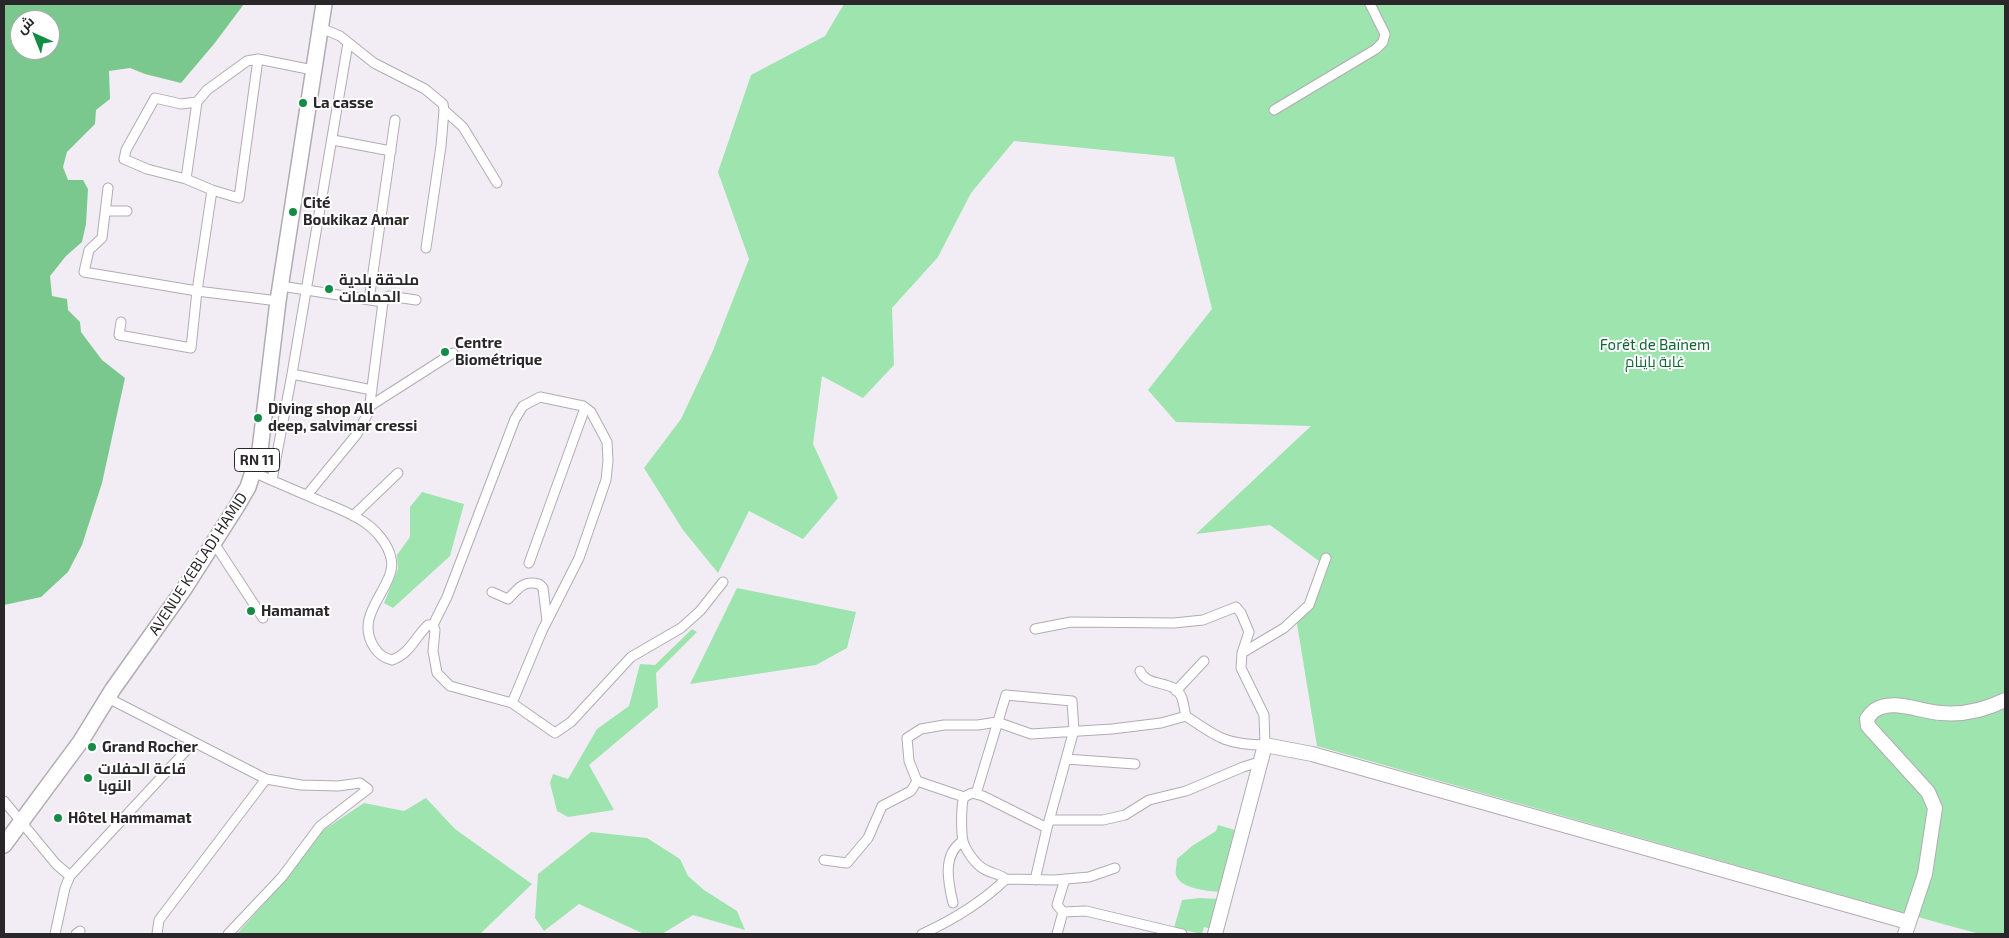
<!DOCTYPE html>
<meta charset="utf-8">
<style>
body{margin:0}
#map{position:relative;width:2009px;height:938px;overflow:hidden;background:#f2edf4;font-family:"Exo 2",Cairo,sans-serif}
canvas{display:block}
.frame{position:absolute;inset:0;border:5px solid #292729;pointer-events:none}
.north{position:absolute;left:10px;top:10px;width:50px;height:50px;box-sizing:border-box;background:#fff;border:1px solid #a9a9a9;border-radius:50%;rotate:316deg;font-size:14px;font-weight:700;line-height:20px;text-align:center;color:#292729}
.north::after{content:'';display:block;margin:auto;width:18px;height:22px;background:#158c46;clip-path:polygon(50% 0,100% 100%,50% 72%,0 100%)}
</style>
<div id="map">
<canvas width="2009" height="938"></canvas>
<div class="frame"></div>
<div class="north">ش</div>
</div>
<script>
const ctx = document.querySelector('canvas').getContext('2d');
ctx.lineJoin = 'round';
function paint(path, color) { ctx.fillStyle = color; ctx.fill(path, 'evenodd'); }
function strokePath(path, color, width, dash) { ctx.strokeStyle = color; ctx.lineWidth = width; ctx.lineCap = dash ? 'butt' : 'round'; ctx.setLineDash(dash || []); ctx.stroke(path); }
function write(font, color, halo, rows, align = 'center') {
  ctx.font = font + ' "Exo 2",Cairo,sans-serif'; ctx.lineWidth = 4; ctx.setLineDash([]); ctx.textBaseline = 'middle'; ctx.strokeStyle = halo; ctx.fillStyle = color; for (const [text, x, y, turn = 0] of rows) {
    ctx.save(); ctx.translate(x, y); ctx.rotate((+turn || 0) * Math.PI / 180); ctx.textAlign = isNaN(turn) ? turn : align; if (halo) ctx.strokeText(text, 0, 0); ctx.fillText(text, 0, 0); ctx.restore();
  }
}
paint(new Path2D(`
 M844 4H2005V934H1980L1950 926 1317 746 1297 624 1319 561 1270 525 1196 534 1311 426 1176 422 1148 390 1212 309 1174 157 1014 141 971 193 938 257 892 308 894 365 863 398 822 376 813 444 838 498 803 539 749 511 718 573 683 530 644 468 681 419 712 353 749 259 718 172 751 75 825 36Z
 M422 492 464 504 450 556 393 608 384 603 398 569 397 555 410 537V507Z
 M737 588 856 612 847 648 816 665 690 684Z
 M692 629 697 632 656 673 658 707 589 765 614 810 568 817 557 811 550 783 553 774 568 779 597 729 629 706 640 664 655 665Z
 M426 798 455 829 532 884 480 934H237L284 881 322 831 364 803 404 811Z
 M1218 825 1235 830 1220 892C1209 891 1180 889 1176 875 1175 871 1177 864 1177 859L1192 846 1216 831Z
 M591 832 647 838 680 859 688 876 704 890 737 911 745 930 693 915 662 934H644L579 904 544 931 535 918 538 874Z
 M1200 898 1219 899 1211 929 1204 927 1202 934 1174 928 1182 900Z`), '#9ee4ae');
paint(new Path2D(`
 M4 4H244L214 44 181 83 145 74 130 68 109 71 110 99 96 110 95 124 67 152 63 167 68 180H83L88 189 86 224 82 242 66 256 50 276 52 296 67 299 68 310 80 322 81 332 102 360 125 378 102 483 82 545 68 572 41 597 4 605ZM20 20H50V50H20Z`), '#7bc88f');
const street = new Path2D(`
 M321 28 340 36 374 63 425 89 443 104 444 110 441 146 426 248
 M197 102 181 104 155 98 126 150 124 159 147 169 186 179 212 190 239 198 258 59
 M444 110 463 127 497 183
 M1274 110 1376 49 1383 42 1385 34 1370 4
 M333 140 391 151
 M186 179 197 102 207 90 247 61 258 59 313 70
 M108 188 102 238 89 250 84 272 197 291 278 301
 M106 211H127
 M281 286 383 302 369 411 357 434 307 495
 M369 300 395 120
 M383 302 389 296 416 300
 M121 322 119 335 191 348 197 291 212 190
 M292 374 372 390
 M370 406 453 353
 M253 472C275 482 297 491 320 501 335 507 351 513 364 522 376 530 388 544 391 558 398 586 352 613 374 647 379 655 384 658 392 660 410 654 415 637 428 625H433L435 630 433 651 437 673 450 686 512 703 555 733 571 722 631 657 681 628 700 611 723 582
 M272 480 292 374 348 43
 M353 516 398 473
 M214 543 263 618
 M529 563 585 408
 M492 592 508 599C519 588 523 580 539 584L543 588 547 621
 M433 625 447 597 515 419 523 406 540 397 583 406 591 412 607 442 608 461 606 480 579 558 542 631 512 703
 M1242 653 1284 628 1309 605 1326 558
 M1140 671C1147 688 1173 679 1181 696 1184 702 1184 710 1186 716
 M1176 691 1204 661
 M108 698 266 779 301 785 338 786 360 783 368 789 320 826 282 877 228 934
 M1066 759 1135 764
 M917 781 909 761 907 738 921 729 944 725H978L997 722 1031 734 1112 729 1161 723 1186 716C1217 737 1226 745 1265 745L1264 715 1241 668 1242 653 1249 632 1241 613 1236 607 1203 620 1174 623 1071 622 1035 629
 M976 794 1006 695 1072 701 1074 730 1047 828 1035 880
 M4 801 56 864 70 876 193 743
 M1049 820H1103L1125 815 1149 800 1186 791 1243 767 1259 762
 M1047 828 983 796 972 793 964 797C961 804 961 832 963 841 965 849 974 862 981 867 988 873 998 873 1006 879L1055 880 1089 877 1115 868
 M824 860 847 863 868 838 882 806 911 791 917 781 964 797
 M953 903C948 882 942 854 963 841
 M1063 912 1086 911 1182 934
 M55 934 65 888 70 876
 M76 934 80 931
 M157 934 159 920 266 779
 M922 934C953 920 981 903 1006 879
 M1057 934 1063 912 1057 905 1065 879`);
const secondary = new Path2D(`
 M1215 934 1265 745 1312 754 1908 922
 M1905 934 1925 874 1935 808 1928 792 1868 726 1867 719C1869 716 1872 712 1875 710 1893 698 1921 712 1941 713 1964 715 1985 710 2005 700`);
const primary = new Path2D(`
 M4 845 81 741 113 689 184 589 237 506 248 487 260 450 278 301 324 4`);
strokePath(street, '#b1acb3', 11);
strokePath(secondary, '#b1acb3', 16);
strokePath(primary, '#b1acb3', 18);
strokePath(street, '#fff', 9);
strokePath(secondary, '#fff', 14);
strokePath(primary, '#fff', 15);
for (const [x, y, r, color] of [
 [303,103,5,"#158c46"],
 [293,212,5,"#158c46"],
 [329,289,5,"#158c46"],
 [445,352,5,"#158c46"],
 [258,418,5,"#158c46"],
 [251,611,5,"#158c46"],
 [92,747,5,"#158c46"],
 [88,778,5,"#158c46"],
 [58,818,5,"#158c46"]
]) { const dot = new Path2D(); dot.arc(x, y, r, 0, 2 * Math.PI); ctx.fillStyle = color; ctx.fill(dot); strokePath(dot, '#fff', 2); }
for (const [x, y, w] of [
 [257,460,45]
]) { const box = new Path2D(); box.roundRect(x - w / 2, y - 11.5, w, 23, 4); ctx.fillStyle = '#fff'; ctx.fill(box); strokePath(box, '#292729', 1); }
write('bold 14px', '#292729', null, [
 ["RN 11",257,460]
]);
write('bold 15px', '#292729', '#fff', [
 ["La casse",313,103],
 ["Cité",303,203],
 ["Boukikaz Amar",303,220],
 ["ملحقة بلدية",339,280],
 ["الحمامات",339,297],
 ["Centre",455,343],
 ["Biométrique",455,360],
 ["Diving shop All",268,409],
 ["deep, salvimar cressi",268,426],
 ["Hamamat",261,611],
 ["Grand Rocher",102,747],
 ["قاعة الحفلات",98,769],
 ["النوبا",98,786],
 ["Hôtel Hammamat",68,818]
], 'left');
write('15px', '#0f6632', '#fff', [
 ["Forêt de Baïnem",1655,345],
 ["غابة باينام",1655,362]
]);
write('15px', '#292729', '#fff', [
 ["AVENUE KEBLADJ HAMID",198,564,-57]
]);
</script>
